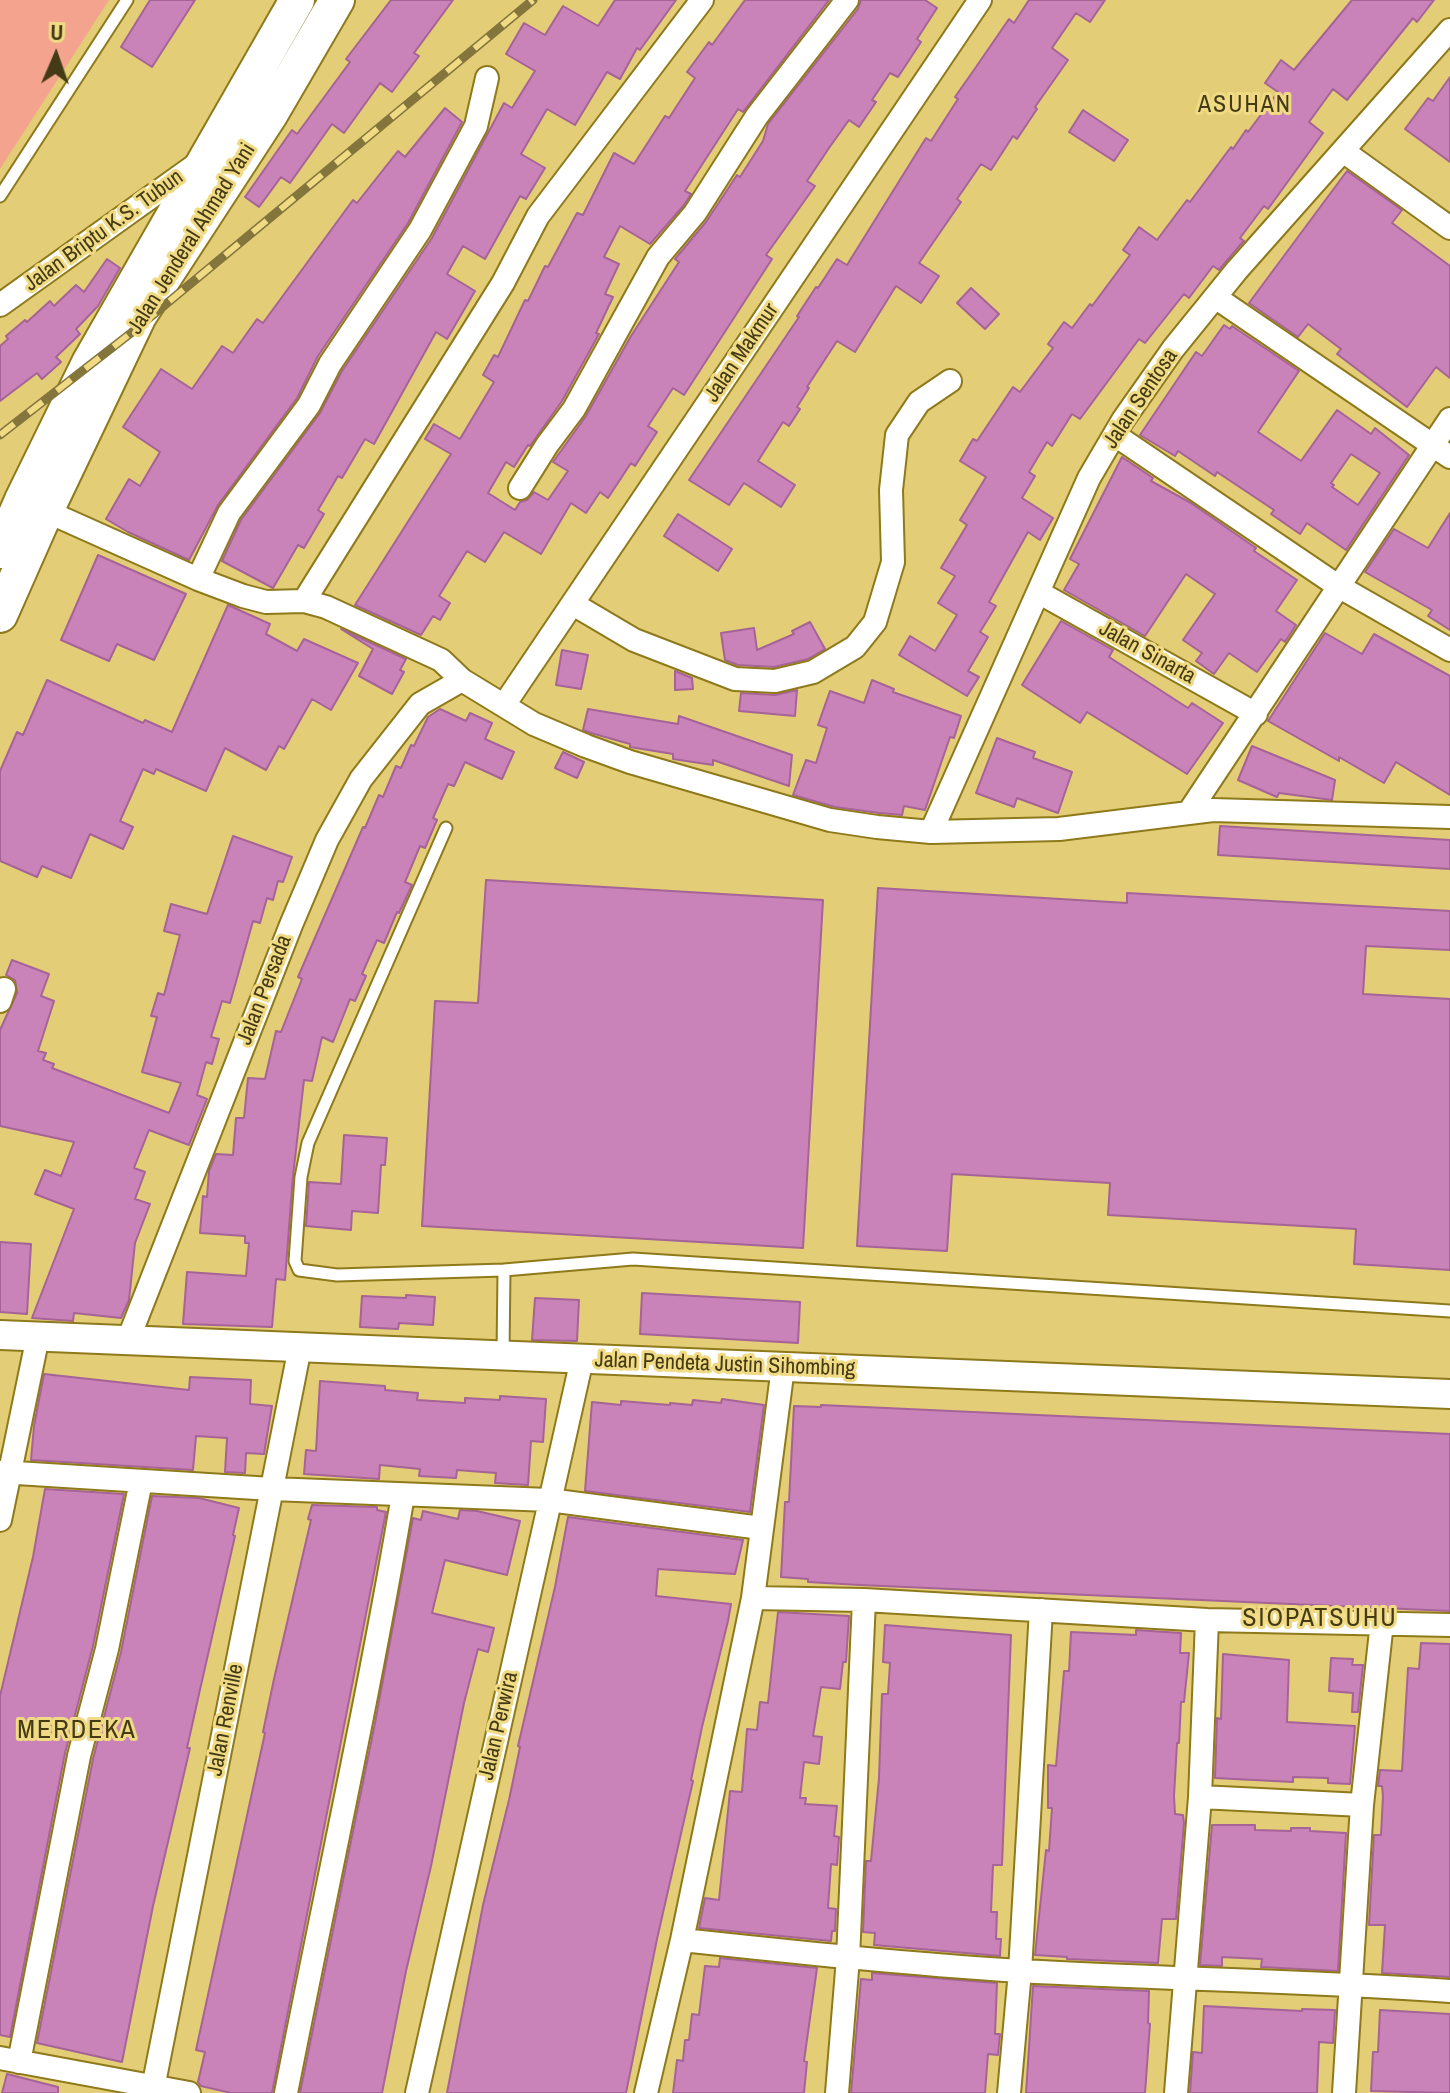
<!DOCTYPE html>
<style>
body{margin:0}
#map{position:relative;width:1450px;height:2093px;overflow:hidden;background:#e3cd76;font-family:"Archivo Narrow",sans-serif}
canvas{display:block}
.north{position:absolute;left:16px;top:16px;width:80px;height:80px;-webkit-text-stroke:6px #f0da83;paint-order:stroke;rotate:2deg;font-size:22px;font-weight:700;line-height:32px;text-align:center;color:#443b16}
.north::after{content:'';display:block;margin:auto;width:28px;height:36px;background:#443b16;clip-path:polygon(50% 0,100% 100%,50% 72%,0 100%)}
</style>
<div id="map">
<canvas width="1450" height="2093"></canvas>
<div class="north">U</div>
</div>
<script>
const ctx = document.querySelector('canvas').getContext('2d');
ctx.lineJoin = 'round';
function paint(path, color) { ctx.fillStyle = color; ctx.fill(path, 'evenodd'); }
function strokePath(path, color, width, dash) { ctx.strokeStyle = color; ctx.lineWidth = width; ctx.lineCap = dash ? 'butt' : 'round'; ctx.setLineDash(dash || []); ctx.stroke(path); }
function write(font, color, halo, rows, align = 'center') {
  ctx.font = font + ' "Archivo Narrow",sans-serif'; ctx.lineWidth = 6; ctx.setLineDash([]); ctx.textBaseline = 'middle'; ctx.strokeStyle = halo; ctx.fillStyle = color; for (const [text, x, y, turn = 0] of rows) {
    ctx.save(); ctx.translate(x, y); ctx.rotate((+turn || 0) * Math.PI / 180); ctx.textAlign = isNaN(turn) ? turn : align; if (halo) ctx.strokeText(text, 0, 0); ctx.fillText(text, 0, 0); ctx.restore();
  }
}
paint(new Path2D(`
 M0 0H109L0 169Z`), '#f4a48e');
const building = new Path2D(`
 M150 0H195L152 67 121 47Z
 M391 0H453L414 53 419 56 392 92 380 83 344 133 332 124 290 183 281 177 259 207 245 197 292 130 297 134 350 62 346 59Z
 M615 0H676L640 50 637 48 620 79 607 72 575 125 547 109 521 154 545 168 526 199 520 196 485 259 463 246 447 274 475 291 447 339 436 332 374 444 365 439 342 478 338 476 318 510 324 514 304 548 298 545 273 588 222 561 241 520 320 413 342 371 432 238 504 103 512 108 535 71 506 54 524 23 545 35 563 6 598 26Z
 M745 0H829L743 112 738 109 685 191 691 194 684 205 650 244 620 226 604 257 619 264 605 294 613 297 596 333 599 334 562 401 530 446 528 445 514 467 506 462 488 493 515 510 520 502 527 500 534 492 548 500 568 471 553 462 586 416 631 336 679 262 675 259 706 222 737 175 740 177 763 141 768 124 858 9 861 0H925L937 8 917 39 921 42 898 77 890 73 872 100 876 102 859 127 849 120 829 148 807 181 815 186 766 255 772 259 684 395 673 388 648 426 657 432 635 466 631 463 608 498 600 492 586 513 571 503 541 554 504 532 485 562 467 551 439 596 450 603 440 620 433 616 421 635 355 605 451 454 425 439 434 424 460 439 494 382 483 375 494 355 498 357 525 300 528 301 545 266 548 267 577 213 583 215 614 153 634 164 665 116 669 118 695 78 687 72 709 42 712 45Z
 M1029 0H1105L1090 22 1076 13 1052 48 1068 60 1035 107 1037 109 1017 139 1013 136 991 170 981 164 957 199 961 202 919 263 939 276 921 303 896 286 855 352 837 341 807 387 809 388 797 407 800 409 789 426 783 422 758 461 795 485 781 507 744 483 729 505 689 480 799 317 797 316 816 287 818 288 837 259 847 265 926 138 931 141 958 99 955 97 976 67 1009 19 1014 23Z
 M1352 0H1434L1417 22 1413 18 1347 100 1333 89 1309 122 1323 133 1268 209 1264 206 1240 238 1244 241 1241 244 1219 270 1213 266 1189 298 1184 294 1145 343 1139 339 1080 419 1072 414 1052 446 1047 442 1029 472 1035 476 1022 498 1053 518 1040 540 1028 532 989 602 996 606 980 632 988 637 968 671 979 677 967 696 899 655 910 636 935 651 957 615 938 603 955 576 941 568 967 525 960 520 986 477 960 461 973 439 977 441 1013 387 1020 392 1053 348 1048 344 1064 322 1072 328 1090 304 1092 306 1130 255 1123 250 1139 227 1157 240 1187 200 1190 202 1231 147 1233 149 1246 130 1248 132 1278 92 1265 83 1281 60 1294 70Z
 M1450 77V162L1405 129 1428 98 1433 101Z
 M445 108 462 122 408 223 318 356 297 398 218 505 189 560 128 532 106 519 129 479 140 486 160 452 123 427 161 369 192 389 222 346 233 353 257 319 263 323 353 200 357 203 398 151 405 157Z
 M1083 110 1128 140 1114 161 1069 132Z
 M1347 171 1402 210 1392 223 1450 266V378L1436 367 1407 407 1337 354 1341 349 1308 324 1298 337 1249 303Z
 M107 259 120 268 98 306 76 329 80 334 56 357 61 362 42 379 37 373 0 401V346L8 339 6 336 25 320 27 322 50 301 54 306 76 285 84 292Z
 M971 288 999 314 985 329 957 303Z
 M1224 325 1230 329 1232 326 1299 371 1258 432 1301 461 1337 410 1371 434 1375 428 1409 455 1346 550 1307 523 1300 534 1271 514 1274 510 1217 472 1215 476 1178 451 1175 456 1140 435 1196 352 1202 356ZM1351 454 1380 473 1358 505 1332 487 1334 485 1331 483Z
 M1122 457 1153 478 1151 481 1191 503 1256 548 1254 551 1297 580 1276 611 1296 625 1285 642 1281 639 1257 672 1229 653 1214 674 1196 661 1202 653 1183 640 1215 594 1186 574 1145 636 1064 590 1079 564 1070 559Z
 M1450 513V630L1428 616 1432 610 1365 572 1394 529 1428 548Z
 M678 514 732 549 718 571 664 536Z
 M98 555 186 594 154 660 117 644 109 661 61 640Z
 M228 605 270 624 266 634 297 651 304 639 358 663 331 710 312 699 284 749 279 746 266 770 225 748 206 791 156 769 154 774 143 769 120 821 133 827 123 849 90 834 71 878 42 866 37 877 0 861V771L17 732 23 735 47 680 143 723 145 720 172 732Z
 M1061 621 1113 650 1109 657 1188 708 1192 703 1223 723 1187 774 1087 712 1080 723 1022 685Z
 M810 622 825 649 808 659 774 667 738 665 725 660 721 633 754 628 757 650 794 634 792 631Z
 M341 629 406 659 400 670 404 672 392 694 359 676 373 649Z
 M1325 633 1362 654 1374 634 1450 676V795L1396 762 1384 783 1339 757V761L1268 721Z
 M562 650 588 655 581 689 556 685Z
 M675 671 692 678 693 689 675 690Z
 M872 680 894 689 893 692 961 716 954 738 950 737 925 810 904 806 902 815 879 813 835 807 793 795 806 760 816 763 827 728 818 725 830 691 864 703Z
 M797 690 795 716 739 711 741 693 775 695Z
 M440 709 466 721 470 713 492 723 485 739 514 752 502 779 465 762 454 786 448 784 433 818 437 820 425 848 420 846 405 882 412 885 399 913 397 912 384 943 377 940 362 974 366 976 355 1001 350 999 333 1042 322 1037 312 1081 304 1080 293 1176 285 1280 276 1279 272 1327 183 1324 187 1272 246 1276 249 1243H245V1236L200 1233 203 1196 207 1197 209 1171 216 1154 233 1155 236 1118H244L248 1078 265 1079 276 1031 281 1032 302 979 298 977 363 827 365 828 379 795 383 797 396 766 401 768 411 745 414 746 428 717Z
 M588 709 678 724 679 716 792 755 789 786 713 760V765L673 759V754L630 747V744L591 733 583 730Z
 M997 738 1035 752 1033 758 1072 772 1058 813 1017 798 1014 807 976 793Z
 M1252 746 1335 780 1332 800 1279 793 1277 797 1238 780Z
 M563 752 584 762 577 778 555 768Z
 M1220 826 1450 840V869L1218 855Z
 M233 836 292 857 283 882 278 881 273 900 267 898 260 923 253 921 230 1003 222 1001 211 1037 219 1039 212 1064 206 1062 197 1095 207 1099 189 1145 149 1130 134 1168 145 1172 135 1199 150 1204 135 1243 129 1300 121 1318 74 1313 73 1321 32 1318 74 1209 35 1194 45 1170 61 1176 74 1142 0 1126V1030L17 993 15 980 6 975 12 960 49 974 41 996 54 1001 38 1051 46 1053 43 1060 54 1064 52 1068 169 1113 181 1083 142 1072 157 1017 151 1016 158 993 164 995 180 935 164 931 171 904 207 914Z
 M486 880 823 900 803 1248 422 1226 435 1001 478 1003Z
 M878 888 1127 903V893L1450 911V950L1366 946 1363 994 1450 999V1270L1354 1264 1356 1229 1108 1215 1110 1183 952 1174 947 1251 857 1246Z
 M344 1135 387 1138 385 1165H381L378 1213 352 1211 351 1230 306 1226 309 1182 341 1184Z
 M0 1242 31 1244 27 1314 0 1312Z
 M642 1293 800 1302 798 1343 640 1334Z
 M406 1295 435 1297 433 1325 399 1323 398 1329 360 1327 362 1296 406 1298Z
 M535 1298 579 1300 577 1341 532 1340Z
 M44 1374 189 1390 190 1377 251 1380 250 1404 272 1406 264 1454 246 1453 245 1473 225 1472 227 1438 196 1436 193 1470 31 1460 34 1426Z
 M320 1381 385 1386V1390L418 1393 417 1400 465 1403V1398L500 1400V1396L546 1399 543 1442 531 1441 528 1485 495 1483 496 1473 457 1470 456 1478 419 1476 420 1469 380 1465 379 1479 304 1474 306 1450 316 1451Z
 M722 1399 764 1405 750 1512 585 1491 592 1402 621 1405V1401L670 1405V1403L692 1405 693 1400 721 1403Z
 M821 1405 1450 1434V1611L860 1585 808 1582V1579L781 1577 785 1502H789L794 1406 821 1407Z
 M45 1489 124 1494 93 1646 65 1753 10 2037 0 2035V1696L33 1557Z
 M152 1496 199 1498 239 1508 233 1535 235 1536 199 1694 187 1748H190L153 1906 122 2062 37 2043 93 1759 121 1652Z
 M312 1505 377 1507V1510L386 1512 272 2093H231L201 2086 198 2082 205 2052 196 2050 265 1733 263 1732 274 1679 311 1520 308 1519Z
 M460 1510 477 1511 520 1521 507 1575 445 1560 432 1613 494 1628 488 1652 478 1649 464 1703 431 1866 406 1971 382 2093H300L375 1723 413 1518 421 1520 423 1511 458 1519Z
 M568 1517 743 1540 735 1574 658 1569 656 1596 731 1604 728 1621 702 1727 691 1780 693 1781 657 1939 626 2093H447L483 1905 509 1800 520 1747 518 1746 555 1587Z
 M778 1612 849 1616 846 1662H843L840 1689 821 1687 813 1736 822 1737 819 1764 804 1762 800 1798H806L805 1804 837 1806 834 1836 839 1837 837 1865 831 1864 828 1908 836 1909 835 1931H832L831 1941 699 1928 705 1898 719 1900 730 1791 742 1792 747 1729 757 1730 760 1702 768 1703Z
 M885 1625 1011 1635 1002 1865H993L991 1912H997L996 1939H1001L1000 1956 874 1945 875 1933 863 1932 866 1861H871L879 1778 882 1694H888L890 1663 883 1662Z
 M1136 1630 1181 1633 1180 1653H1189L1184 1702H1181L1179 1743H1177L1174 1796 1175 1814 1183 1815 1184 1823 1176 1919H1162L1158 1963 1067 1959V1957L1035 1955 1046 1850 1049 1851 1052 1808H1048V1765L1056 1766 1064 1671H1069L1071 1632 1136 1635Z
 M1421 1643 1450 1644V1977L1382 1973 1385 1925H1369L1374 1835H1381L1383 1796 1382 1786H1378L1380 1770 1402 1771 1408 1668 1419 1669Z
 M1223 1654 1289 1660 1287 1722 1355 1726 1350 1784 1328 1783V1778L1293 1777V1782L1215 1778 1217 1718 1221 1719Z
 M1331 1658 1353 1659 1352 1665H1363L1358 1712H1352L1353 1693 1329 1691Z
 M1212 1825H1255V1830L1291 1831V1828H1310V1831L1346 1833 1338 1971 1261 1967 1262 1959 1222 1957V1966L1200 1965Z
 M720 1958 817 1968 804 2061 807 2062 804 2093H673L677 2060 683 2061 685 2040H689L692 2014 699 2015 705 1966 719 1967Z
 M872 1973 997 1983 995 2034H1000L998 2055 988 2054 985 2093H851L861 1979 872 1980Z
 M1033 1986 1149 1991 1148 2023 1150 2024 1145 2093H1026Z
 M1204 2006 1302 2011V2009L1335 2010 1333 2043 1319 2042 1317 2093H1190L1193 2052 1202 2053Z
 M1380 2010 1450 2014V2093L1371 2091 1373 2052H1378Z
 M7 2074 58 2087V2093H2Z`);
paint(building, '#c983b9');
strokePath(building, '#a66397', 2);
const service = new Path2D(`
 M0 196 127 0
 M446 828 308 1143 301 1177 295 1261 299 1270 337 1275 504 1270 503 1355
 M504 1270 633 1259 1450 1311`);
const minor = new Path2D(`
 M1343 151 1450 228
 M1215 297 1450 457
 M0 305 197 164
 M1115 435 1338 586 1450 650
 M520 488 547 445 574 409 658 257 695 213 757 116 847 0
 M46 511 198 579 243 596 266 602 304 601 326 607 441 660 462 680 534 724 586 746 630 762 830 820 877 827 931 832 1059 829 1213 810 1450 817
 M198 579 229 513 309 405 330 364 420 230 476 126 487 78
 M1038 592 1256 714
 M304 601 503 283 538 216 702 0
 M573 604 634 640 735 679 775 681 813 672 855 647 875 622 893 562 891 490 897 435 919 402 950 381
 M504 705 980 0
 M1189 812 1450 419
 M931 832 1089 478 1123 420 1173 349 1237 270 1450 30
 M0 1001 4 989
 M128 1340 291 925 327 840 361 779 420 704 462 680
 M0 1472 272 1489 549 1500 761 1528
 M0 1520 38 1336
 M753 1598 864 1600 1207 1620 1450 1625
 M1200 1797 1362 1805
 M682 1940C794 1952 907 1964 1020 1971 1163 1979 1307 1981 1450 1991
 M0 2058 189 2093
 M19 2062 79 1756 107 1649 141 1481
 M152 2093 300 1347
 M286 2093C325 1894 369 1696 403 1495
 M417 2093 582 1359
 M646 2093 682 1940 753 1598 783 1367
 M837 2093 848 1958 864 1600
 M1009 2093 1020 1971 1041 1610
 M1176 2093 1200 1797 1207 1620
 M1344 2093 1362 1805 1382 1622`);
const tertiary = new Path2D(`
 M0 1335 1450 1394`);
const primary = new Path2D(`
 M0 551 22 500 89 363 297 0
 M0 615 46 511 139 316 270 115 337 0`);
strokePath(service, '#8e791b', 15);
strokePath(minor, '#8e791b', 26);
strokePath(tertiary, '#8e791b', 32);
strokePath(primary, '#8e791b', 38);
strokePath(service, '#fff', 11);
strokePath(minor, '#fff', 22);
strokePath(tertiary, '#fff', 28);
strokePath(primary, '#fff', 34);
const rail = new Path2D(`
 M0 435 131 333 533 0`);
strokePath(rail, '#83753c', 9);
strokePath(rail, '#f0da83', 6, [18]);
write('22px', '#443b16', '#f0da83', [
 ["Jalan Briptu K.S. Tubun",104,231,-36],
 ["Jalan Jenderal Ahmad Yani",192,239,-58],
 ["Jalan Makmur",742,353,-56],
 ["Jalan Sentosa",1141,399,-56],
 ["Jalan Sinarta",1147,653,29],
 ["Jalan Persada",265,990,-69],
 ["Jalan Pendeta Justin Sihombing",725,1365,2],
 ["Jalan Renville",226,1720,-79],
 ["Jalan Perwira",499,1726,-77]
]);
ctx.letterSpacing = '2px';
write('24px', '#443b16', '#f0da83', [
 ["ASUHAN",1245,106]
]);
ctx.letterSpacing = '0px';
ctx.letterSpacing = '2px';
write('26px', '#443b16', '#f0da83', [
 ["SIOPATSUHU",1320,1619],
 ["MERDEKA",77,1731]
]);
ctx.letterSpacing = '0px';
</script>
